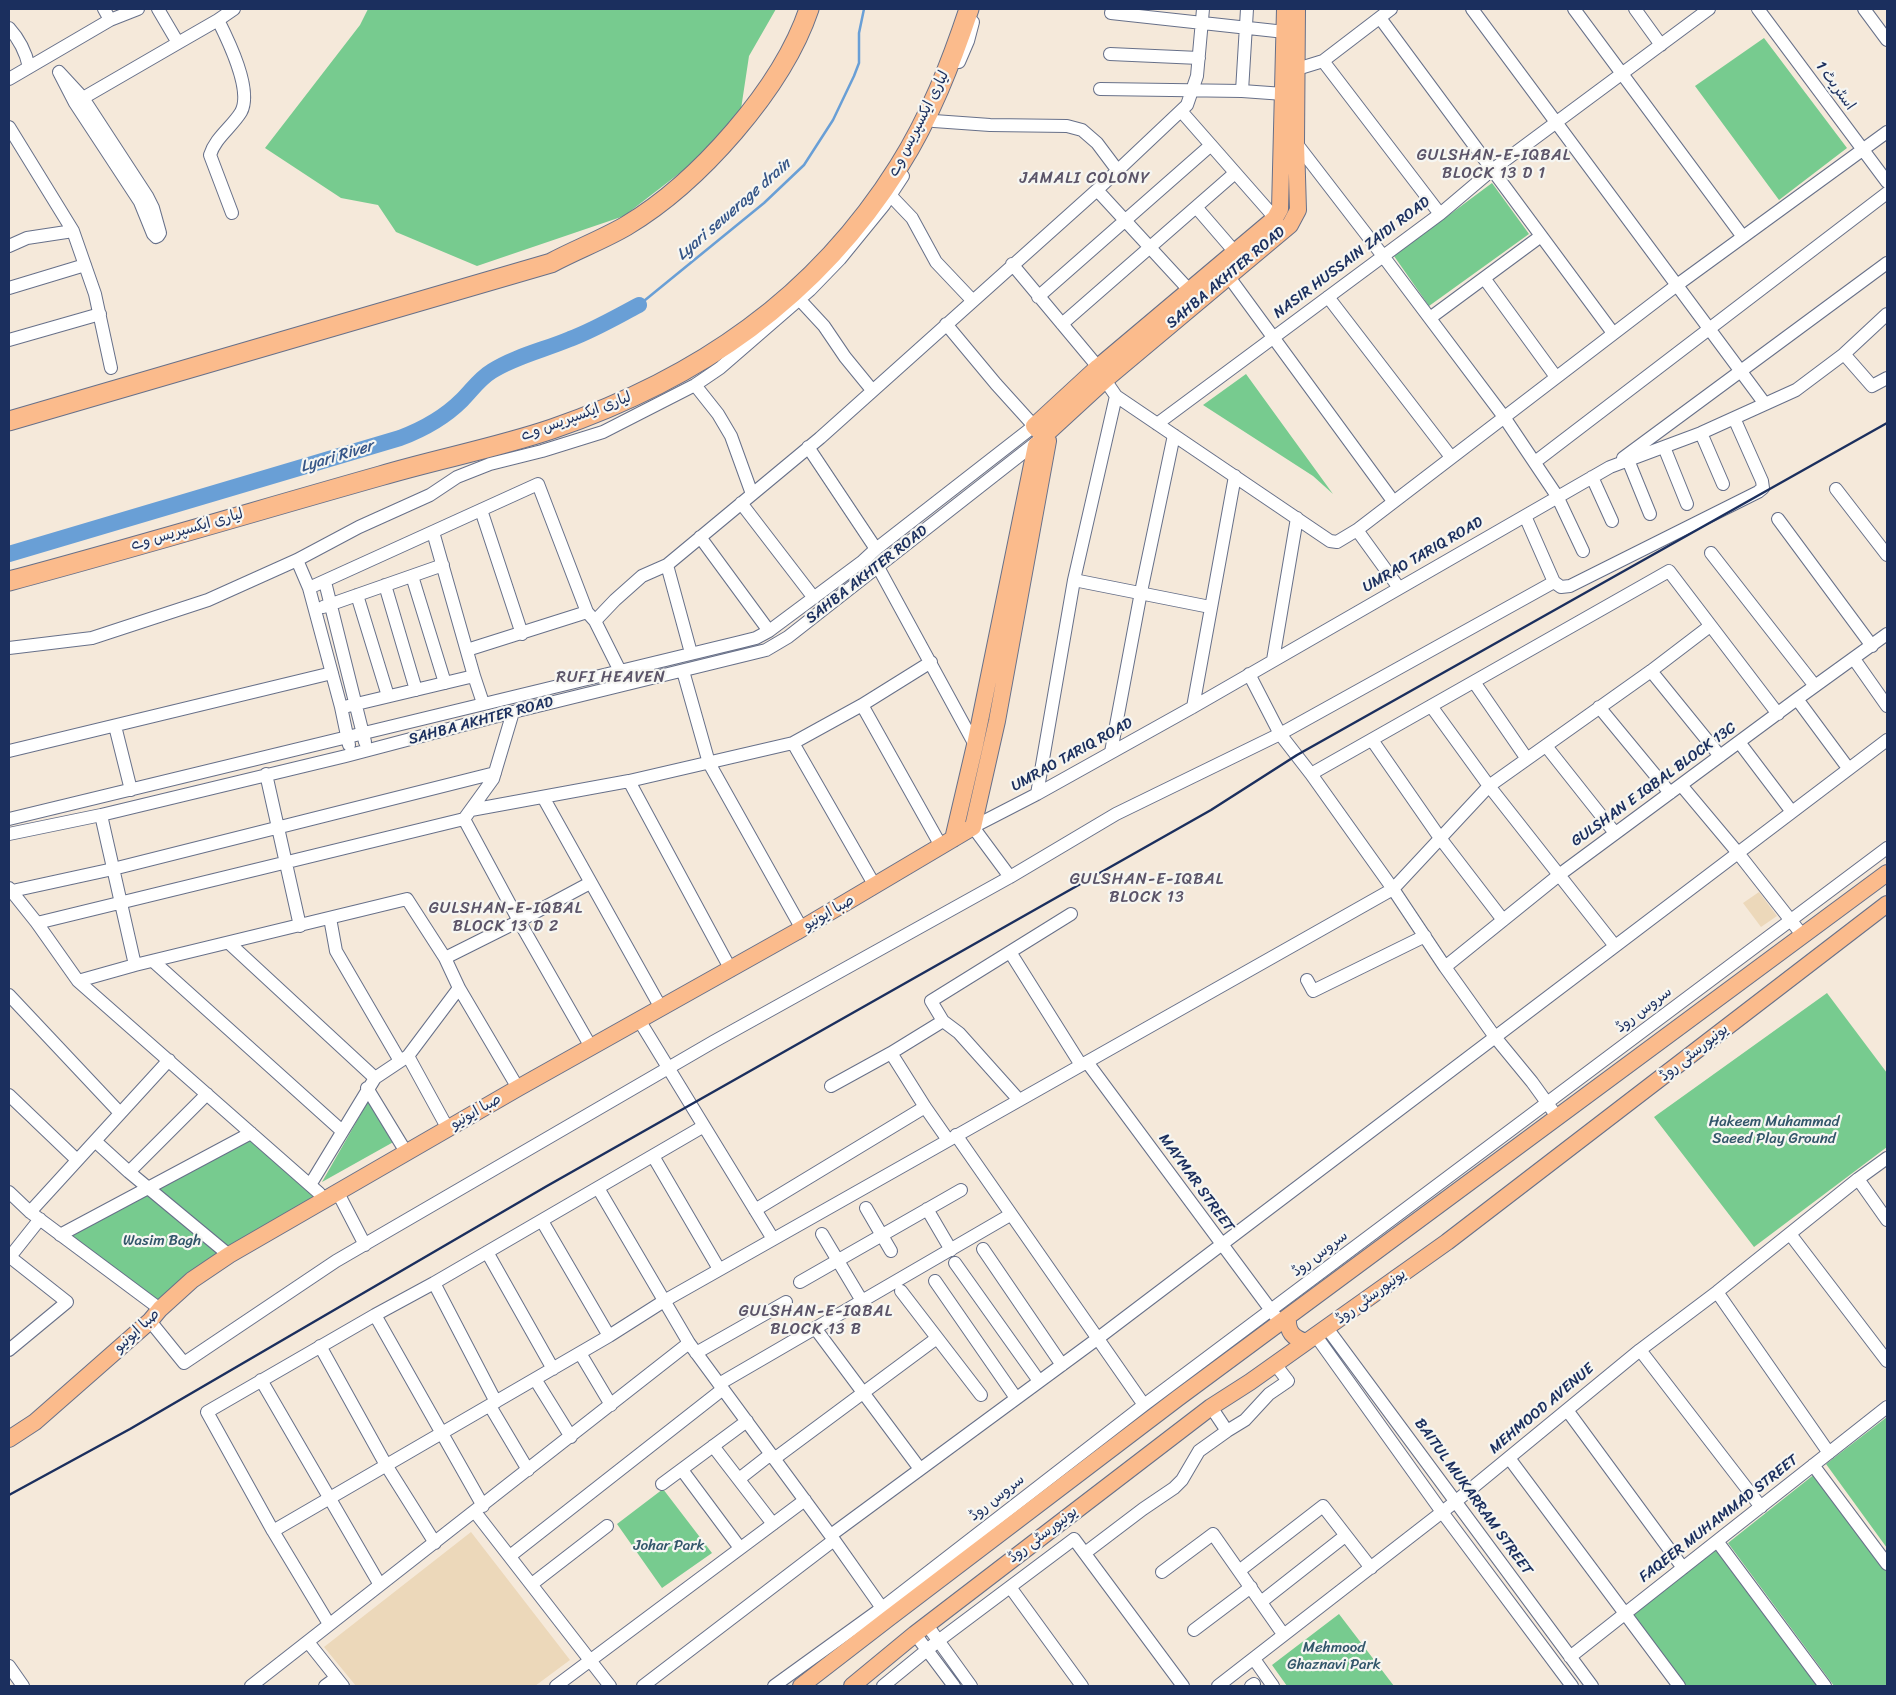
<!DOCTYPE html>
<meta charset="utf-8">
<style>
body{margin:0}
#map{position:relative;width:1896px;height:1695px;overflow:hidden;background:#f5e9da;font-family:Sriracha,sans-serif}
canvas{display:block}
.frame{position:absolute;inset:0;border:10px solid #1b2f5e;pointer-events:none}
</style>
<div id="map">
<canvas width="1896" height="1695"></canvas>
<div class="frame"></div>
</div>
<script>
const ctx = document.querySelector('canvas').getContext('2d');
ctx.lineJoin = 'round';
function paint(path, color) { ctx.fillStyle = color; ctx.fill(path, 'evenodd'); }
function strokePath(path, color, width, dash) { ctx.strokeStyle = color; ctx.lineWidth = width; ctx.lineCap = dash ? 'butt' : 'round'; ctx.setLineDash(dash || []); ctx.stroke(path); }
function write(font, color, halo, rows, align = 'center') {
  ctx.font = font + ' Sriracha,"Playpen Sans Arabic",sans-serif'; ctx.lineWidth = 4.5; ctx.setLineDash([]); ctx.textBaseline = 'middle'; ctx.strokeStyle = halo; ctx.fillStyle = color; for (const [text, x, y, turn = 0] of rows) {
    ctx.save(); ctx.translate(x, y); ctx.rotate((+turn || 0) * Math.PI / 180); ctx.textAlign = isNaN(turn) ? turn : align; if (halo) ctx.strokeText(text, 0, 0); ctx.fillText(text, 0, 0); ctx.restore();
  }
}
paint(new Path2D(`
 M1759 892 1777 916 1761 927 1743 903Z
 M471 1532 570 1660 535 1686H356L324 1647Z`), '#ecd8ba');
paint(new Path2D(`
 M368 9H776L749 56 741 109 694 162 624 216 477 266 396 232 378 205 341 198 265 148 360 25Z
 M1764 38 1847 148 1779 200 1695 86Z
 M1492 183 1529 234 1429 306 1394 256Z
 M1246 374 1333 494 1313 476 1203 405Z
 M1827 993 1887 1073V1147L1754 1247 1654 1117Z
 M370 1098 397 1140 322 1182Z
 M251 1133 323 1199 163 1307 66 1235Z
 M1887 1417V1548L1826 1464Z
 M1816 1473 1887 1572V1686H1834L1728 1543Z
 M663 1489 712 1553 662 1588 617 1524Z
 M1717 1549 1818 1686H1686L1633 1614Z
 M1339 1614 1394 1686H1287L1272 1665Z`), '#77cb8f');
strokePath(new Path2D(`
 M639 305 764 203 804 165 833 120 854 76 859 63V33L864 9`), '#699fd6', 2.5);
strokePath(new Path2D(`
 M9 554 400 438C424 429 444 418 462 400 472 390 479 379 492 371 516 356 544 350 570 339 594 330 616 317 639 305`), '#699fd6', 16);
const minor = new Path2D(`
 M104 9 110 20
 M158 9 178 43 218 20 234 9
 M1472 9 1765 404
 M1574 9 1743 237
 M1635 9 1661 45
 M1758 9 1887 182
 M1864 9 1887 40
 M1111 13 1285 32
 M1380 18 1613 333
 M218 20C228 40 253 90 241 112 232 127 215 138 210 155L232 213
 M9 28C19 39 26 53 29 67
 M1110 54 1199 58
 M1323 61 1440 214
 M959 62 968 41 973 22
 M1290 69H1297L1323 61 1391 9
 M59 72 83 98 147 196 153 208 160 233 158 236 156 237 153 234 140 202 75 103Z
 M9 79 110 20 138 9
 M1100 89 1242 91 1284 94
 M1242 91 1247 9
 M83 98 178 43
 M1181 111 1275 218
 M934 121 990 125 1067 126 1082 130 1097 143 1118 171
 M9 127 73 231 95 294 111 368
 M1293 143H1296L1383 256 1504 417 1557 496 1583 551
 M1097 190 1190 291
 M890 195 912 218 936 262 972 300
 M1196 207 1234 251
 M9 246 27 238 73 231
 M1012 264 1098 367
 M1229 277 1393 501
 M1484 278 1556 377
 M9 288 85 265
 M1038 297 1211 145
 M1328 297 1451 457
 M799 299 824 326 845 357 872 390
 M1430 318 1541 236
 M1062 324 1235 173
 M9 340 100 314
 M1844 354 1872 386 1887 378
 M1105 380 1116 396 1330 541 1337 542 1357 530 1677 285 1887 132
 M695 385 718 414 731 436 752 494
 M1157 424 1440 214 1492 170 1709 9
 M1701 433 1723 484
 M808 447 876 549
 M1664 447 1687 504
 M1623 458 1887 263
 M1628 460 1650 514
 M1535 462 1887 193
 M1592 477 1612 521
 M1836 489 1887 555
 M741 503 814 598
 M481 510 522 634
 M1525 516 1554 582 1561 587 1570 586 1758 492 1763 488 1762 481 1734 418
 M1778 519 1872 646
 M1357 530 1399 588
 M433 532 474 676
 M700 537 769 631
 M1711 553 1815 686
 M297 560 309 588 341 707 349 745
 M667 565 691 653
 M878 567 975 745
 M412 576 445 683
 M1074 580 1210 607
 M325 582 365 742
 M385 585 416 690
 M309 588 538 484 587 612 595 621 620 671
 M357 595 388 696
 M323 607 443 565
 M595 621 615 600 642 576 667 565 820 438 1097 190 1187 105 1197 76 1203 9
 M9 648 92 638 208 600 297 560 359 527 430 495 457 477 490 464 542 451 603 432 695 385 720 368 810 290 840 259 884 205 903 176
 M467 650 587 612
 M1854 659 1887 706
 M1273 660 1297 518
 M683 671 709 763 802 929
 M1651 671 1720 756
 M1249 674 1280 734 1311 774 1393 889 1445 967 1495 1037 1532 1082 1558 1118
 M1474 682 1527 759
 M1797 699 1848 768
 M862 705 941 846
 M348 706 474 676 483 703
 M1431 706 1489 786 1615 946
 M1193 707 1235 476
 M1599 707 1670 793
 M513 712 493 779 464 819 519 921 591 1047
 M115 726 131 790
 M1372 740 1440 838 1503 920
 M1739 742 1792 812
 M793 743 875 886
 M1546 746 1615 833
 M9 751 332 673
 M1111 752 1141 592 1174 435
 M266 774 300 926
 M1311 774 1669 571 1778 714
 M629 781 731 970
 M1681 785 1738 853 1803 936
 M1037 794 1074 580 1116 396
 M543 797 661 1008
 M471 810 629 781 793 743 862 705 931 662
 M101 815 135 965
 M9 819 740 642 756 638 769 631 863 561 876 549 1034 426 996 384 946 324
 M9 834 101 815 346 756 513 712 766 650 788 637 1038 441
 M1010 877 973 827 1037 794 1193 707 1610 467 1701 433 1796 390 1844 354 1887 314
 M9 888 37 923 78 981 319 1193 323 1199
 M12 891 113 869 495 773
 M330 918 336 951 400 1061
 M37 923 464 819
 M229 943 375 1078
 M1010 952 1081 1065
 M445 958 519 921 590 883
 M153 961 342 1131
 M1445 967 1559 875 1797 699 1887 634
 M1307 980 1313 991 1425 936
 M78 981 135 965 407 899 445 958 459 988 518 1088
 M9 995 120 1113
 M639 1020 773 1239
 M891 1053 925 1107 948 1140
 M408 1056 448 1129
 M1087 1062 1276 1317
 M831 1086 891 1053 943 1021
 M367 1088 406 1152
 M9 1095 77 1160
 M1019 1100 959 1033 943 1021 931 1001 1071 914
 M956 1135 1144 1405
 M95 1141 129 1172 229 1255
 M653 1156 719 1269
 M129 1172 207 1094
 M1858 1179 1887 1220
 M310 1185 375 1078 408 1056 459 988
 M598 1188 689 1343 834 1540 882 1608
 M337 1191 365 1245
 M9 1192 30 1212 160 1309
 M866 1208 891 1251
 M927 1209 951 1250
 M755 1210 925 1107
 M30 1212 169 1060
 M542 1221 609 1336
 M822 1234 862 1301
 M1790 1234 1887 1361
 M60 1235 251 1133
 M983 1249 1062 1365
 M487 1252 553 1369
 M9 1258 40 1219
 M955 1263 1039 1381
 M935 1281 1016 1398
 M800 1282 961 1190
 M434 1283 496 1402
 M901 1291 981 1395
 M1717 1292 1829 1453
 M375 1315 483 1506
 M150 1321 184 1363 336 1261 713 1042 1010 877 1116 814 1280 734 1554 582
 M815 1328 920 1469
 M1327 1328 1592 1686
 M1316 1336 1442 1512 1572 1686
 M320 1346 386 1465 435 1543
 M9 1350 67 1302 10 1257
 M1640 1350 1761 1507
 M580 1353 611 1405
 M696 1353 786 1302
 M535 1379 571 1437
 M261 1380 380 1585
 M719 1384 1010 1215
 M490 1406 528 1470
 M1567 1410 1683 1568
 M1227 1431 1245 1420 1269 1394 1288 1381 1275 1364
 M713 1446 773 1524
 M1509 1458 1679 1686
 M774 1459 937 1338
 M1813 1465 1887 1564
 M682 1470 740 1548
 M739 1479 771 1454
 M662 1484 747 1421
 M475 1512 610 1686
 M273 1531 609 1336 664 1301 1393 889 1489 786 1651 671 1710 626
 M831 1535 1097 1339 1887 740
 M1717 1541 1825 1686
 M1085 1553 1143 1509 1174 1488 1182 1480 1199 1451 1227 1431 1211 1407
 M510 1556 723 1389
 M1239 1571 1323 1506 1371 1568
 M1162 1572 1213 1534 1283 1634
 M532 1584 607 1526
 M1010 1587 1074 1539 1183 1686
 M1261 1602 1345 1536
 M329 1624 273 1531 207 1412 375 1315 434 1283 704 1126
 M927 1625 971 1686
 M1194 1630 1251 1587
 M915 1634 954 1686
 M308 1642 343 1686
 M1570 1657 1887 1407
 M1254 1659 1273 1686
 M9 1666 23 1686
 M251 1686 689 1343
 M325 1686 336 1678
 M556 1686 805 1500
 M643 1686 834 1540
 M774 1686 882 1608 1144 1405 1887 848
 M883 1686 938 1641 1010 1587 1082 1686
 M1218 1686 1455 1502 1640 1350 1717 1292 1858 1179 1887 1158
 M1251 1686 1254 1684`);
const major = new Path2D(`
 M1034 426 1098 367 1275 218 1280 209 1285 9
 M1044 436 1105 380 1290 225 1298 210 1296 143 1297 9
 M953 839 975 745 1036 445
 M1288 1317C1287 1332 1293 1338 1306 1342
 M9 1439 35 1422 92 1372 150 1321 160 1309 192 1280 229 1255 518 1088 796 932 973 827 997 721 1048 441 1034 426
 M801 1686 889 1618 1178 1398 1887 873
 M852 1686 915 1634 1211 1407 1250 1382 1447 1242 1887 904`);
const highway = new Path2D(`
 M9 421 551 263C575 250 602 240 626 226 698 183 782 89 809 9
 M9 581C133 548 256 511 380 476 437 459 496 448 552 429 698 379 816 298 899 166 930 117 951 63 969 9`);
strokePath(minor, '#677089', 14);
strokePath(major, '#677089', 18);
strokePath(highway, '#677089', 21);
strokePath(minor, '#fff', 12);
strokePath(major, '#fbbb8c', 16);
strokePath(highway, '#fbbb8c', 19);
strokePath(new Path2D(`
 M9 1495 130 1429 547 1186 1211 810 1297 755 1887 423`), '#1b2f5e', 2.5);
write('15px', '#1b2f5e', '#f6f6f2', [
 ["اسٹریٹ 1",1835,86,54],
 ["لیاری ایکسپریس وے",919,124,-63],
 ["NASIR HUSSAIN ZAIDI ROAD",1352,258,-37],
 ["SAHBA AKHTER ROAD",1226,278,-40],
 ["لیاری ایکسپریس وے",576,417,-20],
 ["لیاری ایکسپریس وے",187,530,-16],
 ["UMRAO TARIQ ROAD",1423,555,-30],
 ["SAHBA AKHTER ROAD",867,575,-38],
 ["SAHBA AKHTER ROAD",481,721,-15],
 ["UMRAO TARIQ ROAD",1072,755,-29],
 ["GULSHAN E IQBAL BLOCK 13C",1654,785,-36],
 ["صبا ایونیو",829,913,-30],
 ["سروس روڈ",1644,1010,-37],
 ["یونیورسٹی روڈ",1694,1053,-38],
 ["صبا ایونیو",476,1112,-30],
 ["MAYMAR STREET",1196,1183,54],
 ["سروس روڈ",1320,1254,-37],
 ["یونیورسٹی روڈ",1371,1297,-36],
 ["صبا ایونیو",137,1331,-43],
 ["MEHMOOD AVENUE",1542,1409,-40],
 ["BAITUL MUKARRAM STREET",1473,1497,54],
 ["سروس روڈ",997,1498,-38],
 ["FAQEER MUHAMMAD STREET",1719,1519,-38],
 ["یونیورسٹی روڈ",1043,1535,-37]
]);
write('15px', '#32566a', '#f6f6f2', [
 ["Hakeem Muhammad",1774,1122],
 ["Saeed Play Ground",1774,1139],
 ["Wasim Bagh",162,1241],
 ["Johar Park",669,1546],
 ["Mehmood",1334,1648],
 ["Ghaznavi Park",1334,1665]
]);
ctx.letterSpacing = '1px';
write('16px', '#5b5468', '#f6f6f2', [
 ["GULSHAN-E-IQBAL",1494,156],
 ["BLOCK 13 D 1",1494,174],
 ["JAMALI COLONY",1085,179],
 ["RUFI HEAVEN",611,678],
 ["GULSHAN-E-IQBAL",1147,880],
 ["BLOCK 13",1147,898],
 ["GULSHAN-E-IQBAL",506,909],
 ["BLOCK 13 D 2",506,927],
 ["GULSHAN-E-IQBAL",816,1312],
 ["BLOCK 13 B",816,1330]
]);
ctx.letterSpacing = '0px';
write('italic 16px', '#365688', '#f6f6f2', [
 ["Lyari sewerage drain",734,210,-41],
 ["Lyari River",337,457,-17]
]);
</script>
